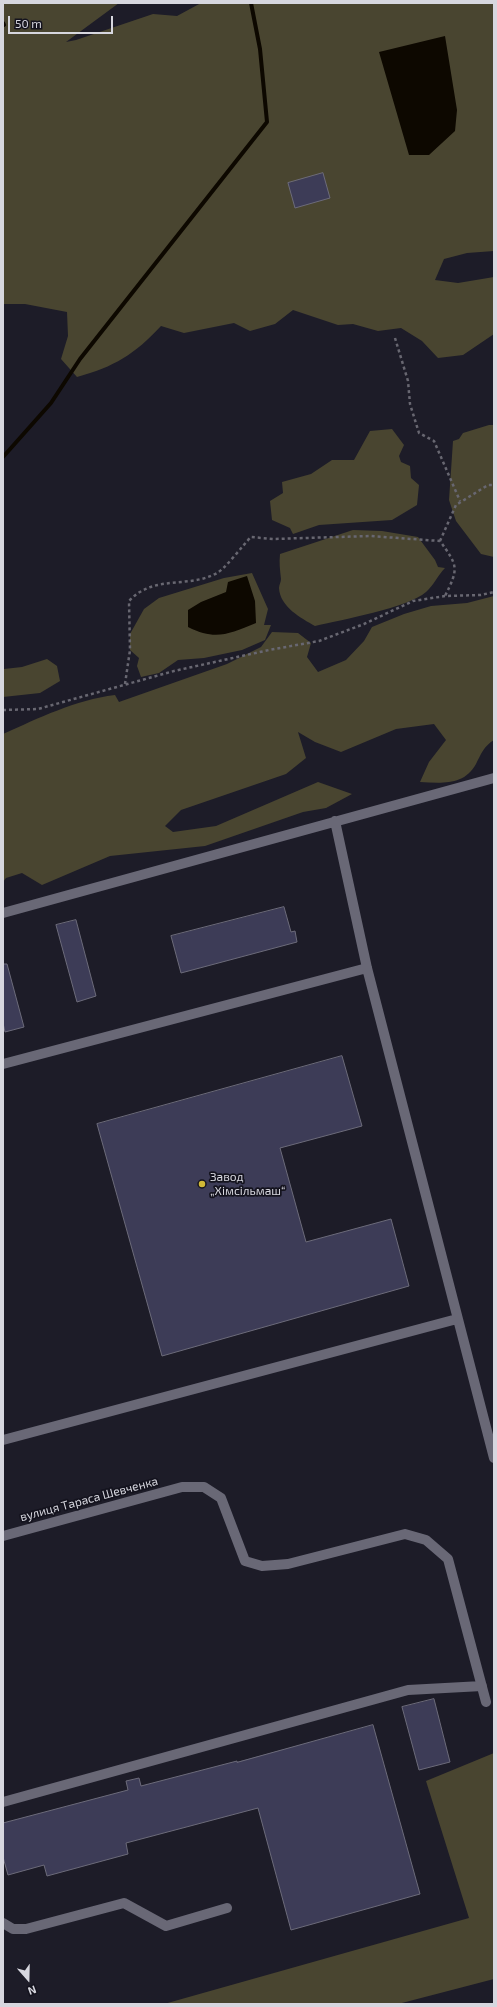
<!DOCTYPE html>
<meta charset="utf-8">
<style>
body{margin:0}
#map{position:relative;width:497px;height:2007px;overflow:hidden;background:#1d1c28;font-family:"Exo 2",sans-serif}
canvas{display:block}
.frame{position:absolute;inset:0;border:4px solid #d7d7df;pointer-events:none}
.north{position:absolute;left:8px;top:1959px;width:40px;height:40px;-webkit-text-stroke:3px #14131e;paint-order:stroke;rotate:160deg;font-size:11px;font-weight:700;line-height:16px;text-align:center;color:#d7d7df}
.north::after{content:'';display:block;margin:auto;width:14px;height:18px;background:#d7d7df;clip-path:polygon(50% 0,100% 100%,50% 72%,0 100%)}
.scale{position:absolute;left:8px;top:16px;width:105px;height:18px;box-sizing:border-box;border:2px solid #d7d7df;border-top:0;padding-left:5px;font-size:12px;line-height:14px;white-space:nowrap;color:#d7d7df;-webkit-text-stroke:3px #14131e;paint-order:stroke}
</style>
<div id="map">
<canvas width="497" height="2007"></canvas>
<div class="frame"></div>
<div class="north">N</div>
<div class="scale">50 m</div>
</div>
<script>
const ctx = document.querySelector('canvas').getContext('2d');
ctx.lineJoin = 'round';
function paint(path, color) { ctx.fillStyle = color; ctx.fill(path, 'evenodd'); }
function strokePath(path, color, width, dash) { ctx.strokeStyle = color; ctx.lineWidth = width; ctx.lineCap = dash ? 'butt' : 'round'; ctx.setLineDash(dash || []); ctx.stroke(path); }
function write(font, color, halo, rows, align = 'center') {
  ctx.font = font + ' "Exo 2",sans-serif'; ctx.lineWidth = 3.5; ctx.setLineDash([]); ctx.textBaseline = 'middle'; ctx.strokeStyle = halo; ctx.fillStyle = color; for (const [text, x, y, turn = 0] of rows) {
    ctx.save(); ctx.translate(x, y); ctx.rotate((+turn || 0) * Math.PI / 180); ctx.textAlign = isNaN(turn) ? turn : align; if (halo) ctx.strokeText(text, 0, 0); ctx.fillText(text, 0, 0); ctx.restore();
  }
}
paint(new Path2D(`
 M3 3H119L66 42 76 40 153 14 177 16 201 3H494V251L467 253 444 259 435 280 458 283 494 277V334L463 355 438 358 422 341 401 328 378 331 353 324 338 325 293 310 275 324 250 331 234 323 184 333 161 326C135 354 114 367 77 377L61 359 68 336 67 312 25 304H3Z
 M489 425H494V557L481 554 456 521 449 500 453 441 459 439 463 433Z
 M392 429 404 445 399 456 401 462 410 466 411 478 419 485 417 505 392 520 319 525 293 534 290 528 272 520 270 501 283 493 282 482 311 474 332 460H354L370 431Z
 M353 530 382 531 418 537 435 560 438 567 445 568C438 575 434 585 426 592 408 608 340 620 315 626 301 618 280 607 279 588 279 585 281 582 281 579 280 570 279 563 280 554Z
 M252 573 268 609 264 625H271L265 640 242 650 204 658 178 660 159 673 141 677 137 666 139 658 130 650V634L144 609 159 598 224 578Z
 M494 596V740C484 746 481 754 476 764 464 786 441 783 420 782L429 762 446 740 434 724 396 729 341 752 315 742 298 732 306 758 286 774 181 810 165 826 173 832 216 826 318 782 352 794 326 808 303 812 205 846 110 856 42 885 22 873 6 878 3 882V734C39 718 75 700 115 695L119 702 227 664 261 647 272 632 298 633 311 643 307 657 318 672 346 660 364 641 372 627 404 614 431 606 467 603Z
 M47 659 57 666 60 681 40 693 3 697 4 669 22 667Z
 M494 1753V1979L398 2004H164L469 1918 426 1781Z`), '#494530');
paint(new Path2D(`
 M445 36 457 110 455 131 429 155H409L379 52Z
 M247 576 255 601 256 623C228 634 216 641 188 627V610L201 602 226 592 228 582Z`), '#0d0800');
strokePath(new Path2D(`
 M3 23 4 25
 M3 457 51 403 80 359 267 122 260 49 251 3`), '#0d0800', 4);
const building = new Path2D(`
 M323 173 330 198 295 208 288 183Z
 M284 907 291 932 295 931 297 942 181 973 171 936Z
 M76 920 96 996 77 1002 56 925Z
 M3 964H7L24 1027 5 1032 3 1023Z
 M342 1056 362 1126 280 1148 306 1242 391 1219 409 1286 162 1356 97 1124Z
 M434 1699 450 1762 419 1770 402 1707Z
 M373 1725 420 1894 291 1930 258 1808 126 1843 128 1854 47 1876 44 1865 8 1875 3 1857V1823L128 1790 126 1781 139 1778 141 1786 237 1761V1762Z`);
paint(building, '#3d3c57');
strokePath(building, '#6c6b7a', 1);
strokePath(new Path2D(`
 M395 338 408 381 410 404 419 433 434 441 460 501
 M440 541 456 505 488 485H494
 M125 684 130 650 129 601C154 574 188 589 217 573 225 569 243 545 251 537L273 539 370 536 440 541C458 566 459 568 445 596
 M3 710 38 709 174 671 269 650 319 641 364 624 413 601 445 596 481 595 494 592`), '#686771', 2.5, [3, 3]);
strokePath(new Path2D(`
 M335 821 367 968 494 1458
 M3 913 494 778
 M3 1064 367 968
 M3 1440 457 1319
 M3 1536 182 1487H204L221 1498 245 1561 262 1566 288 1564 405 1534 426 1540 448 1559 486 1702
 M3 1802 408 1690 482 1686
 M3 1923 13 1929H26L124 1903 166 1926 227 1908`), '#696876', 10);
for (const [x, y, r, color] of [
 [202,1184,4,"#d0b836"]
]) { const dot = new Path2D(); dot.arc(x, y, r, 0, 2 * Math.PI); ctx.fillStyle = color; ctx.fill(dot); strokePath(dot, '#14131e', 1.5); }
write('12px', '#d7d7df', '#14131e', [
 ["Завод",210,1177],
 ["„Хімсільмаш“",210,1191]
], 'left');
write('12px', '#d7d7df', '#14131e', [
 ["вулиця Тараса Шевченка",89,1499,-15]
]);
</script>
